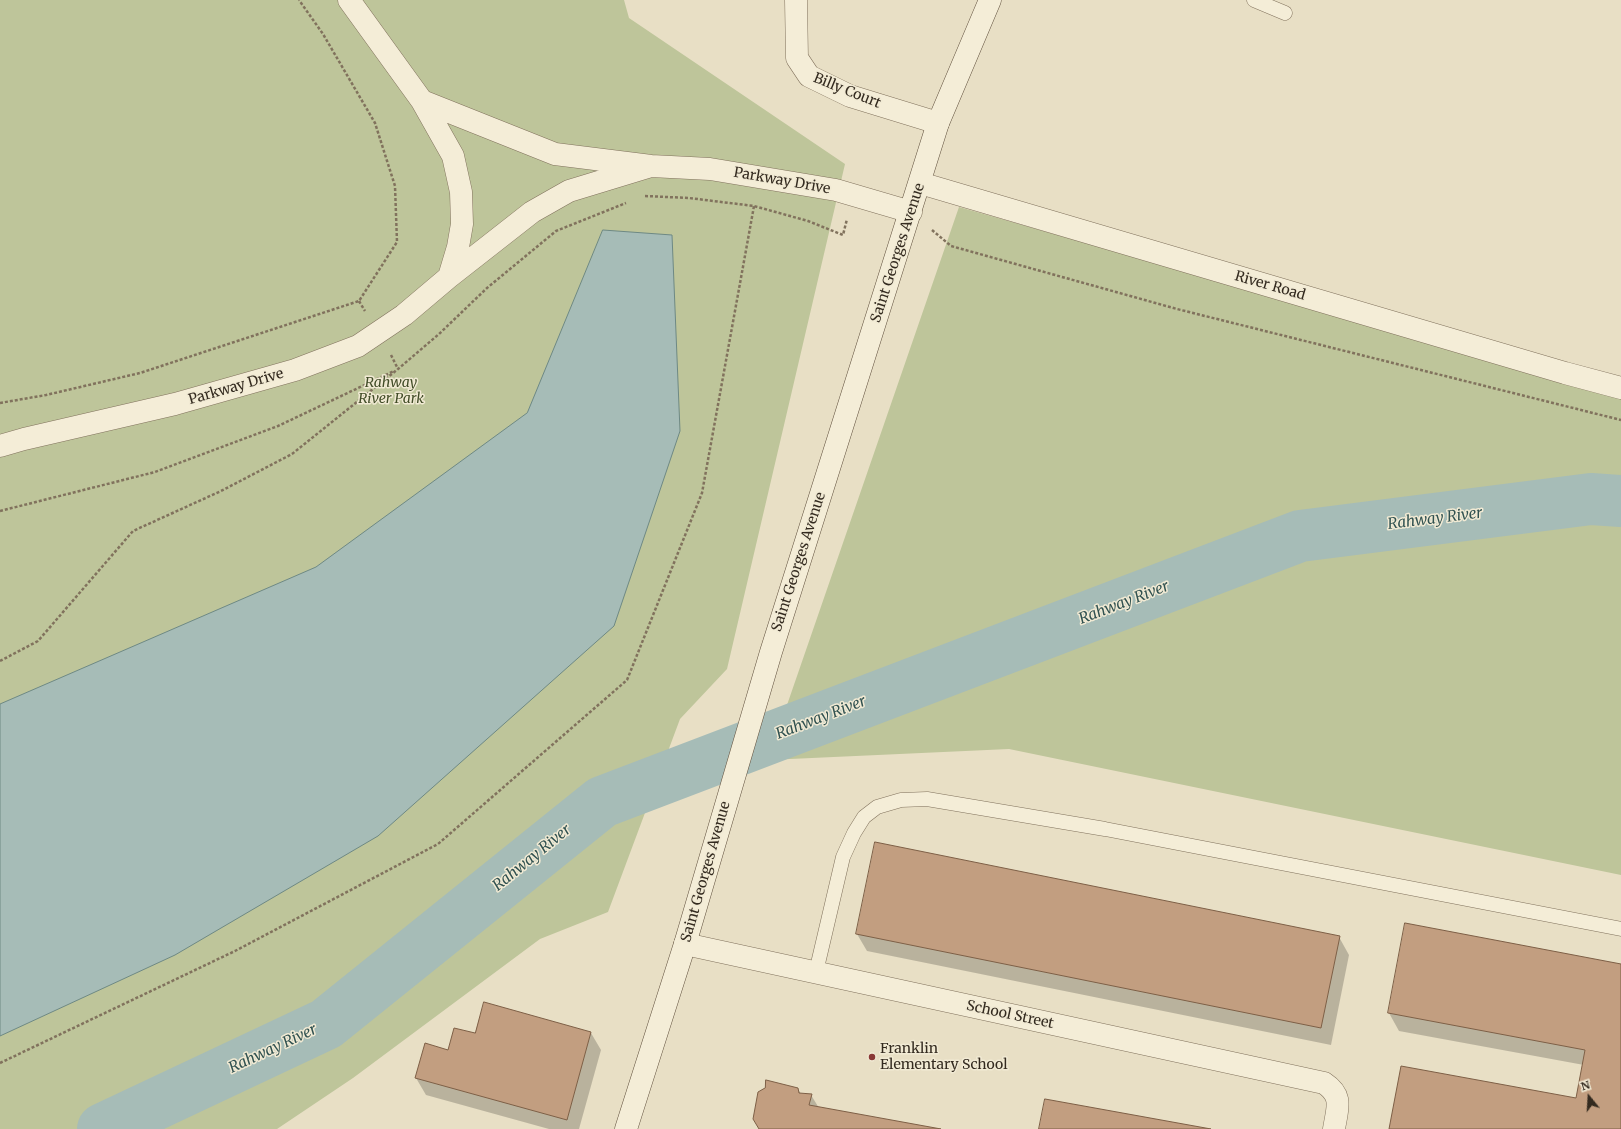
<!DOCTYPE html>
<style>
body{margin:0}
#map{position:relative;width:1621px;height:1129px;overflow:hidden;background:#e8dfc5;font-family:Merriweather,serif}
canvas{display:block}
.north{position:absolute;left:1569px;top:1077px;width:40px;height:40px;-webkit-text-stroke:3px #f1ead4;paint-order:stroke;rotate:342deg;font-size:11px;font-weight:700;line-height:16px;text-align:center;color:#332a1f}
.north::after{content:'';display:block;margin:auto;width:14px;height:18px;background:#332a1f;clip-path:polygon(50% 0,100% 100%,50% 72%,0 100%)}
</style>
<div id="map">
<canvas width="1621" height="1129"></canvas>
<div class="north">N</div>
</div>
<script>
const ctx = document.querySelector('canvas').getContext('2d');
ctx.lineJoin = 'round';
function paint(path, color) { ctx.fillStyle = color; ctx.fill(path, 'evenodd'); }
function strokePath(path, color, width, dash) { ctx.strokeStyle = color; ctx.lineWidth = width; ctx.lineCap = dash ? 'butt' : 'round'; ctx.setLineDash(dash || []); ctx.stroke(path); }
function write(font, color, halo, rows, align = 'center') {
  ctx.font = font + ' Merriweather,serif'; ctx.lineWidth = 3; ctx.setLineDash([]); ctx.textBaseline = 'middle'; ctx.strokeStyle = halo; ctx.fillStyle = color; for (const [text, x, y, turn = 0] of rows) {
    ctx.save(); ctx.translate(x, y); ctx.rotate((+turn || 0) * Math.PI / 180); ctx.textAlign = isNaN(turn) ? turn : align; if (halo) ctx.strokeText(text, 0, 0); ctx.fillText(text, 0, 0); ctx.restore();
  }
}
paint(new Path2D(`
 M0 0H624L629 18 845 164 727 669 680 719 608 912 540 939 353 1078 277 1129H0Z
 M959 207 1621 395V875L1009 749 768 760Z`), '#bec59a');
const water = new Path2D(`
 M603 230 672 235 680 431 614 626 378 836 175 955 0 1036V704L316 567 527 413Z`);
paint(water, '#a6bcb7');
strokePath(water, '#6e8984', 1);
paint(new Path2D(`
 M1406 925 1621 965V1129H1390L1577 1099 1584 1065 1399 1031 1389 1013Z
 M857 934 1339 937 1349 955 1331 1045 867 951Z
 M591 1033 601 1050 579 1129H549L426 1095 416 1078 449 1051 476 1035Z
 M798 1089 801 1094 811 1095 819 1108 936 1129H760Z`), '#0003');
strokePath(new Path2D(`
 M103 1129 326 1024 602 802 1300 536 1591 499 1621 501`), '#a6bcb7', 52);
const building = new Path2D(`
 M875 842 1340 936 1321 1028 856 934Z
 M1405 923 1621 964V1129H1389L1401 1066 1576 1098 1585 1050 1388 1013Z
 M484 1002 591 1032 567 1120 415 1078 425 1043 448 1050 454 1028 475 1033Z
 M766 1080 798 1088 799 1093 812 1094 809 1105 941 1129H759L753 1119 758 1092 765 1088Z
 M1045 1099 1211 1129H1039Z`);
paint(building, '#c29e80');
strokePath(building, '#7d5f46', 1);
const lane = new Path2D(`
 M1254 0 1285 13
 M816 972 843 857 854 833 864 817 877 807 901 800 927 799 1105 829 1621 929`);
const street = new Path2D(`
 M349 0 422 101 555 154 651 166 710 169 836 190 911 212
 M796 0 797 58 809 76 850 96 938 123
 M422 101 453 156 461 192 462 224 458 247 449 277
 M920 183 1565 373 1621 388
 M0 446 24 439 175 404 295 370 358 346 404 315 449 277 532 212 569 191 651 166
 M685 944 1324 1083C1344 1096 1337 1109 1334 1129`);
const secondary = new Path2D(`
 M626 1129 685 944 771 652 938 123 990 0`);
strokePath(lane, '#81725d', 15);
strokePath(street, '#81725d', 23);
strokePath(secondary, '#635340', 23);
strokePath(new Path2D(`
 M645 196 689 198 754 206 808 221 843 235 847 219
 M932 230 951 246 1177 309 1621 420
 M359 301 365 311
 M391 355 398 369
 M0 403 46 395 140 373 359 301 397 242 395 186 375 123 323 34 299 0
 M0 511 155 472 278 426 394 371
 M0 661 38 641 133 531 221 491 292 454 398 369 439 334 487 288 556 231 626 203
 M0 1063 235 951 438 844 627 680 702 493 754 206`), '#81725d', 2.5, [3, 2]);
strokePath(lane, '#f4edd7', 14);
strokePath(street, '#f4edd7', 22);
strokePath(secondary, '#f4edd7', 22);
for (const [x, y, r, color] of [
 [872,1057,4,"#893835"]
]) { const dot = new Path2D(); dot.arc(x, y, r, 0, 2 * Math.PI); ctx.fillStyle = color; ctx.fill(dot); strokePath(dot, '#f1ead4', 1.5); }
write('14px', '#332a1f', '#f1ead4', [
 ["Billy Court",847,91,22],
 ["Parkway Drive",782,181,10],
 ["Saint Georges Avenue",898,253,-72],
 ["River Road",1270,286,16],
 ["Parkway Drive",236,387,-16],
 ["Saint Georges Avenue",799,562,-72],
 ["Saint Georges Avenue",706,872,-74],
 ["School Street",1010,1015,12]
]);
write('italic 14px', '#424d28', '#f1ead4', [
 ["Rahway",391,383],
 ["River Park",391,399]
]);
write('14px', '#332a1f', '#f1ead4', [
 ["Franklin",880,1049],
 ["Elementary School",880,1065]
], 'left');
write('italic 15px', '#305150', '#f1ead4', [
 ["Rahway River",1435,519,-7],
 ["Rahway River",1124,603,-21],
 ["Rahway River",821,718,-21],
 ["Rahway River",532,858,-39],
 ["Rahway River",273,1049,-25]
]);
</script>
